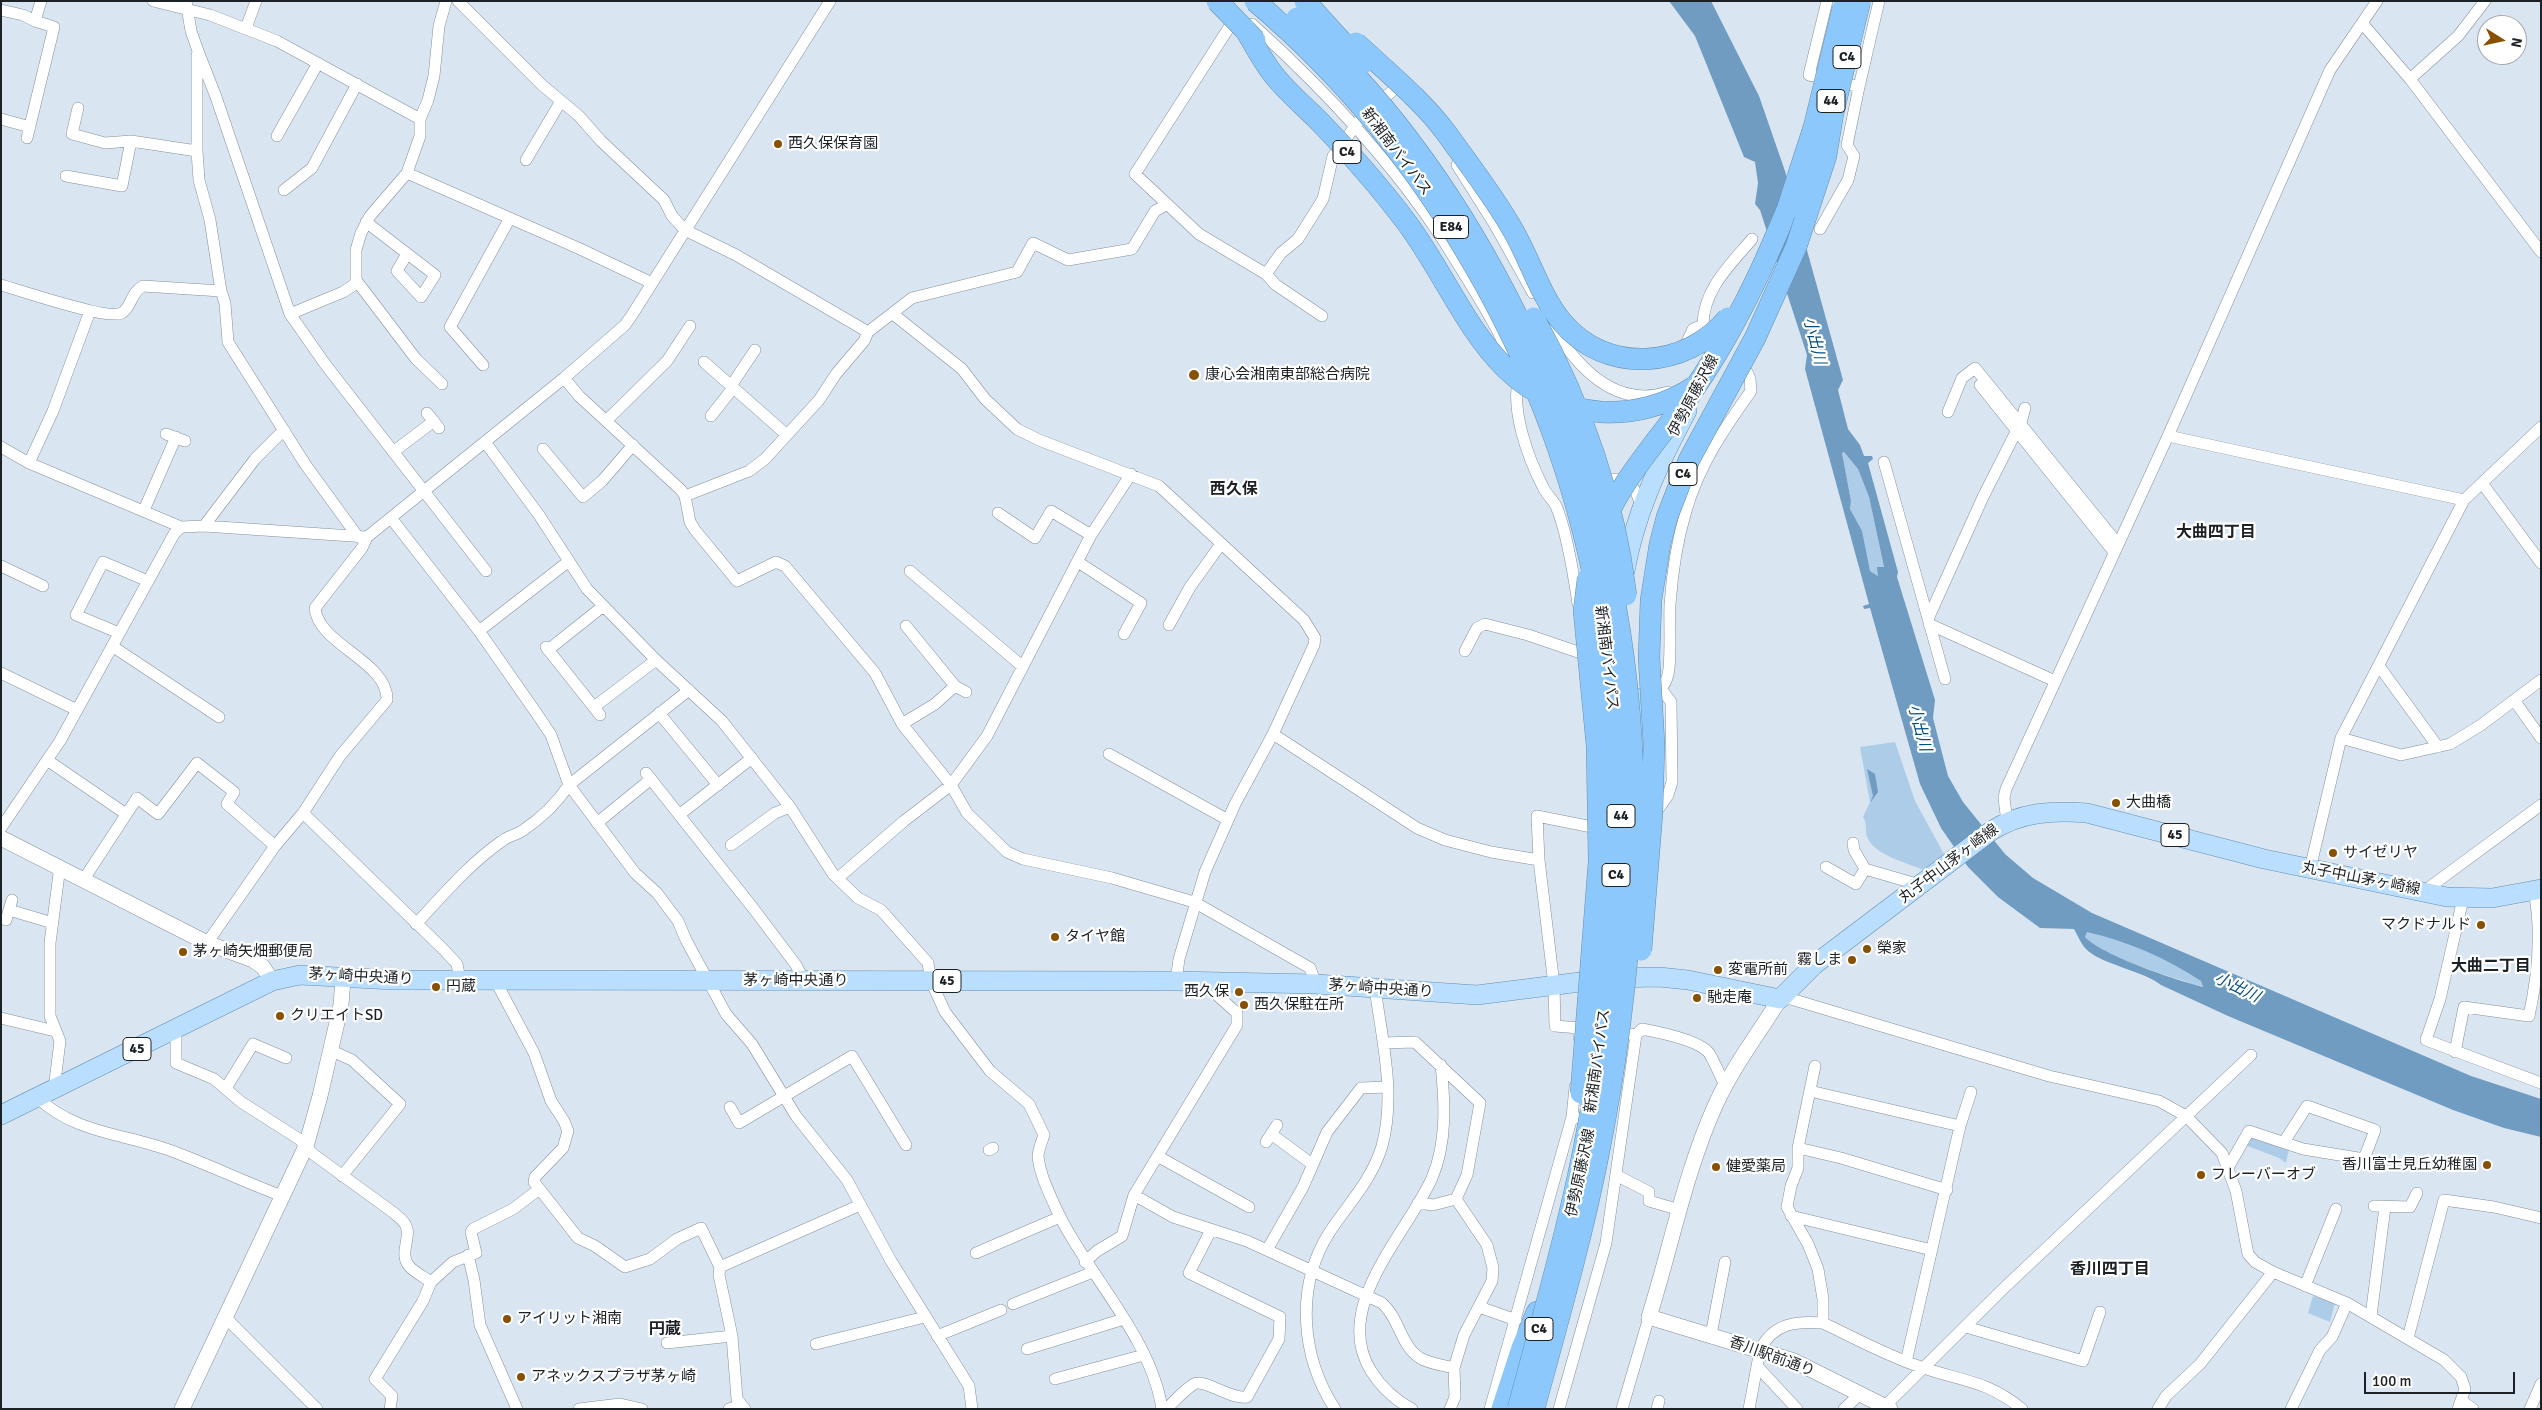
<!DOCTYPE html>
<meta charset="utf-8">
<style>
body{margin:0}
#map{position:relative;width:2542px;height:1410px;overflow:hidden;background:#d9e6f2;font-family:Signika,sans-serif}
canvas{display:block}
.frame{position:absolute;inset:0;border:2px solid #1c2125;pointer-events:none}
.north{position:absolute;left:2477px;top:15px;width:50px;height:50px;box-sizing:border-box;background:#fff;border:1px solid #a4a6a8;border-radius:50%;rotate:100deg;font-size:14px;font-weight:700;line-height:20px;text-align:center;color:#1c2125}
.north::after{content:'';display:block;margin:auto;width:18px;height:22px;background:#885101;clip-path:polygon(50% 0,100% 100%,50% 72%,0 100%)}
.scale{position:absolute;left:2364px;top:1372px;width:151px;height:22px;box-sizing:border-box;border:2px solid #1c2125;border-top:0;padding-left:6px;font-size:15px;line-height:18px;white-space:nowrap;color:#1c2125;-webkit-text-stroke:4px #fff;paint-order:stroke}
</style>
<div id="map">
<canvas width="2542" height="1410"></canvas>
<div class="frame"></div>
<div class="north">N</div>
<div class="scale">100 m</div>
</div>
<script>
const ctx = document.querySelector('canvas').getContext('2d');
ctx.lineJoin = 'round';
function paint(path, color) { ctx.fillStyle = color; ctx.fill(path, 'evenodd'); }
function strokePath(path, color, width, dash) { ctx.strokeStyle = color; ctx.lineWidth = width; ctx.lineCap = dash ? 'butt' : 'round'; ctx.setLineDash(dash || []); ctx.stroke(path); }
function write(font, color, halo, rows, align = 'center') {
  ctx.font = font + ' Signika,"Noto Sans JP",sans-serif'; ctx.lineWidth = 4.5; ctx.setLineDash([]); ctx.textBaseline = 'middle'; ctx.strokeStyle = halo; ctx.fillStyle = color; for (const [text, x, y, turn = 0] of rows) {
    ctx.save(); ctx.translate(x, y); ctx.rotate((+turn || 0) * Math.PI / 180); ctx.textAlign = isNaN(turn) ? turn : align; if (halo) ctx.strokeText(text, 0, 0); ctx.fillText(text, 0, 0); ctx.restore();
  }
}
paint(new Path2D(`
 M1844 452 1858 469 1869 497 1884 568 1878 576 1870 571 1850 509 1851 501 1842 453Z
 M1895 742 1915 801 1944 854 1923 870C1906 862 1877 856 1868 839 1864 832 1868 824 1863 817L1870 802 1860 747Z
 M2087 931C2127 941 2166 958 2201 981L2203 987C2173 977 2106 959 2085 937Z
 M2250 1137 2289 1149 2286 1163 2279 1158 2245 1145Z
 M2313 1296 2335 1303 2330 1322 2308 1313Z`), '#accce8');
paint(new Path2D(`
 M1669 1H1711L1759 96 1785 171 1843 380 1838 390 1848 429 1860 445 1864 456H1872L1873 459 1868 463 1898 572 1897 577 1935 700 1933 718 1948 776 1963 802 2005 854 2033 878 2092 913 2471 1076 2541 1099V1137L2504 1128 2453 1110 2228 1016 2161 985C2144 971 2100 964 2086 949 2081 944 2078 936 2074 929L2040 928 1998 897 1968 867 1941 828 1920 784 1870 608 1864 609 1863 606 1869 604 1805 369 1807 355 1760 210 1755 204 1758 183 1755 162 1744 157 1695 36ZM1844 452 1858 469 1869 497 1884 567H1877L1878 576 1870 571 1862 531 1850 509 1851 501 1842 453ZM2087 932C2127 941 2166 958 2201 981L2203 987C2176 980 2103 956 2085 937Z
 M1867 769 1875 774 1878 792 1870 803 1873 796Z`), '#719cc2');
const minor = new Path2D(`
 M153 1 210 15 277 41 420 119
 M186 1 191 31 198 51 216 97 290 314 325 364 486 571
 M458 1 542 85 579 116 601 141 664 200 672 216 685 230 736 255 868 332
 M1 10 23 15 35 21
 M1237 15 1135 174 1199 234 1266 274 1276 285 1322 316
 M2362 23 2410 79 2541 252
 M1252 24C1323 88 1391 160 1443 240 1461 269 1480 298 1496 328 1503 340 1506 354 1514 366
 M246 28 256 1
 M197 55V151L199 180 210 220 221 291 225 303 228 342 305 464 358 537
 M1814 76 1809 75 1827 1
 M2410 79 2458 36 2485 1
 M1852 85 1859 87 1879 1
 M1376 105 1398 86
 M78 108 72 134 105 143 131 141 197 151
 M1 119 30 127
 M277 136 318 63
 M27 138 54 27 35 21 41 1
 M526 160 561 101
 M1457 165 1495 225 1533 293
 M407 173 578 248 652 283
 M66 176 122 186 131 141
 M284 190 312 168 357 84
 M366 222 435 275 421 297 397 271 407 254
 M1820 229 1848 180 1854 156 1847 145 1859 87
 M1266 274 1281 253 1298 239 1323 199 1333 156 1359 121
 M1 285C20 290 109 321 122 313 132 306 131 292 143 286L221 291
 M290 314 343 292 357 283
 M893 314 962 369 985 399 1017 429 1039 440 1159 486 1304 620 1315 638 1314 645 1273 734 1235 804 1205 872 1179 959 1176 981
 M1545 314C1569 357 1610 411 1668 392
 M1703 325C1703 290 1730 265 1752 239
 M1683 350 1693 329 1703 325 1710 328
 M704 362 787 435
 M483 365 450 327 510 218
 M1519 376C1510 409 1528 458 1543 487 1546 494 1553 500 1556 506 1567 531 1574 577 1578 604
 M564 378 579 396 681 490 685 496 749 471 765 459 819 400 836 374 864 341 868 332 912 298 1017 272 1033 243 1068 260 1132 249 1155 211 1166 205
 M442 384 416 359 356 280V250L361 233 370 216 407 173 420 136V119L428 100 434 76 439 26 446 1
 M1980 385 2114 552
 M731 386 755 350
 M1948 412 1962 378 1975 368 2118 544
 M427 413 439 428
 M711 416 733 388
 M606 421 667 361 690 326
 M166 434 185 441
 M2168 436 2464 500
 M485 442 539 515 587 589 656 660 722 721 790 807 833 874 858 898 881 910 928 963 931 981 945 1012 990 1071 1029 1104 1044 1135C1042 1141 1038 1150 1038 1157 1040 1174 1047 1188 1054 1204 1084 1272 1151 1335 1162 1409
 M1 447 29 463 181 527
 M543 449 583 497 602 481 633 445
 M393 452 434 421
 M1884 462 1945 679
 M29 463 53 411 90 311
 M1599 480C1623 476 1636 482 1641 507
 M2482 483 2541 563
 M685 496 690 522 695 530 737 581 776 562 785 566 875 673 902 724 951 785 967 813 1007 852 1023 859 1112 878 1194 902 1310 968 1316 984
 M144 510 176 437
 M998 513 1035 538 1051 511 1091 535
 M391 518 479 631 537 714 551 735 569 785 635 873 657 893 678 921 686 940 726 1014 752 1044 796 1116 847 1180 891 1261 969 1386 972 1409
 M204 526 255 459 284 430
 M1078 562 1141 603 1124 634
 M1 566 43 586
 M910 571 1022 666
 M1928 619 1983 497 2021 422 2025 408
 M1929 624 2055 681
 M1169 625 1190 587 1221 544
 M906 626 955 686 966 692
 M479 631 569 561
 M119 633 76 615 103 562 148 581
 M112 646 219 717
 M546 647 600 715
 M548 650 602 607
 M1465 651 1477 628 1485 624 1528 635 1584 654
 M2379 666 2438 747
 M1 673 77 710
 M1652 700C1658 693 1664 687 1667 678 1672 666 1669 621 1670 605 1672 574 1677 541 1686 511 1699 465 1724 429 1751 391L1750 379 1747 372
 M2514 700 2541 738
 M594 707 656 660
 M659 713 718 785
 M902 724 935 704 955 686
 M1273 734 1417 828 1445 840 1491 852 1539 860
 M2341 738 2401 755 2450 744 2481 725 2541 680
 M1109 754 1228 820
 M47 760 126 814
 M646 773 753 908 796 965 804 981
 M1659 808 1668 795 1672 782 1671 702 1662 690
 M303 813 443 949 457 964 460 980
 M679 815 752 758
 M2007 822 2004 798 2006 789 2168 436 2330 70 2377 1
 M597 823 651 779
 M1 828 60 741 174 534 181 527 204 526 367 537 564 378 625 325 632 315 830 1
 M1853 843 1854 850 1865 869 1920 885
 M731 845 775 813 790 807
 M1826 867 1856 884 1865 869
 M2310 869 2341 738 2464 500 2541 427
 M838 878 904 821 951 785 987 736 1091 535 1131 474
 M84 879 137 798 158 814 197 763 234 792 227 804 275 846
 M2423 892 2541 805
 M2463 899 2440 999 2426 1040 2541 1083
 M9 910 53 923
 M6 920 12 900
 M416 924C443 895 469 864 502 841 508 836 516 835 522 831 540 819 557 803 569 785L689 690
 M207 943 275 846 303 813 340 756 387 700C388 661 318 645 315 608L362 548 367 537
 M495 980 534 1053 551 1101 564 1121 568 1131 563 1148 535 1177 534 1182 578 1238 595 1246 625 1267 650 1259 677 1239 701 1228 720 1267 719 1275 732 1336 737 1399 745 1409
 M1780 999H1791L2049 1076 2159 1101 2186 1116 2222 1153 2236 1191 2248 1254 2255 1262 2273 1272 2347 1303 2444 1360 2461 1377 2465 1389 2458 1409
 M1 1018 55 1031
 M176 1030V1063L214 1079 241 1102 299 1139 313 1154 394 1213C397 1216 403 1220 405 1224 413 1236 398 1253 409 1266 414 1272 424 1277 431 1282
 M1630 1034 1636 1035 1642 1029C1658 1032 1699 1040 1709 1053 1715 1063 1720 1075 1725 1086
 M1579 1038V1028L1555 1026 1554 985 1539 860 1537 816 1597 828
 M1383 1043 1415 1042 1480 1103 1467 1175 1456 1199 1487 1245 1493 1268 1492 1281 1464 1335 1454 1368 1455 1397 1450 1409
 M330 1050 352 1060 400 1104 342 1176
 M2455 1052 2464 1007 2529 1016C2538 975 2542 932 2534 891
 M226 1088 253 1044 286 1058
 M54 1089 60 1041 50 1016V943L60 866
 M1810 1091 1960 1126
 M38 1098C74 1133 126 1134 172 1151 209 1165 245 1182 282 1196
 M730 1107 739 1123 852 1056 906 1145
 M1572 1117 1575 1087
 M1271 1134 1312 1164
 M1266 1142 1277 1125
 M1798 1148 1841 1158 1947 1190
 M989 1150 993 1148
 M1159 1157 1249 1207
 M2229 1166 2249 1131 2303 1149 2364 1159 2375 1130 2307 1106 2284 1142
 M1616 1175 1649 1192V1201L1680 1210
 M1134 1195 1173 1217 1247 1241 1382 1303C1400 1319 1400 1345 1420 1358 1430 1364 1443 1365 1454 1368
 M1418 1203 1433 1205 1456 1199
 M2374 1206 2410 1207 2417 1193
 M1791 1216 1932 1250
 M1267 1250 1303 1187 1327 1132 1361 1088 1387 1087
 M976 1253 1060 1217
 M468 1255 474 1280 480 1325 517 1409
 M1085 1262 1097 1251 1122 1236 1134 1195 1237 1025V1013L1218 996 1213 982
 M720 1267 860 1205
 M2305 1286 2336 1209
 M1013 1304 1093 1272
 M1479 1307 1516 1320
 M2371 1316 2385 1207
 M225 1317 317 1409
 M1823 1323C1855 1338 1887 1356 1921 1367 1960 1381 1987 1380 2022 1409
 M1966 1327 2083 1361 2100 1312
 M1711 1335 1725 1262
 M937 1336 1001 1310
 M2408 1338 2444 1200 2494 1207 2541 1218
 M667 1343 732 1336
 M816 1344 925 1317
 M1027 1349 1124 1319
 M1906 1362 1960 1126 1971 1092
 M1757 1366 1797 1409
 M1055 1379 1144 1355
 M2462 1401 2473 1409
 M1885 1406 2003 1289 2251 1055
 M390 1409 392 1396 375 1379 423 1301 431 1282 453 1262 476 1253 471 1232 473 1229 513 1209 538 1190
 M579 1409 620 1404 642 1409
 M729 1409 741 1405
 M1166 1409C1175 1401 1184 1390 1194 1384 1204 1378 1231 1400 1247 1397L1279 1339 1280 1317 1189 1273 1211 1230
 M1335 1409C1301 1357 1295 1287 1329 1233 1348 1204 1372 1180 1382 1146 1396 1095 1382 1040 1375 988
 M1412 1409C1395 1400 1381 1387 1371 1371 1331 1307 1407 1234 1432 1178 1447 1143 1445 1102 1441 1065
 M1490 1409 1572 1117 1578 1118
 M1559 1409 1606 1243 1636 1035
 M1622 1409 1649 1317
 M1657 1409 1659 1401
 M1749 1409 1760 1350C1773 1323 1796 1321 1823 1323V1299L1818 1269 1808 1244 1787 1207 1791 1186 1798 1168V1148L1815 1066
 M1844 1409 1860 1394
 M2158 1409 2166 1396 2200 1364 2273 1272
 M2291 1409 2320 1350 2332 1337 2347 1303
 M2530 1409 2541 1384`);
const tertiary = new Path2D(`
 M1 838 207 943 253 960 263 967 272 981
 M1780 999C1758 1034 1732 1068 1715 1106 1685 1173 1671 1247 1649 1317L1794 1361 1890 1409
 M182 1409 306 1146 320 1096 341 1005 343 979`);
const primary = new Path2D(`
 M1625 571C1635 514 1659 463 1687 411
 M1642 768V698
 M1 1115 272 981 300 975 393 980 1176 981 1316 984 1477 995 1612 978 1659 977 1688 980 1780 999 1814 965 1991 831C2021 812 2053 810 2087 813L2264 859 2447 897 2492 898 2541 889`);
const motorway = new Path2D(`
 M1775 238 1787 210
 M1502 1409 1522 1348 1537 1312`);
strokePath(minor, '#84909b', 12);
strokePath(tertiary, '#84909b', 16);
strokePath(primary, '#658eb0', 20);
strokePath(motorway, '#658eb0', 22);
strokePath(minor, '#fff', 11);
strokePath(tertiary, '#fff', 15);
strokePath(primary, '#badefd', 19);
strokePath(motorway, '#8cc8fb', 21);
const motorwayBridge = new Path2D(`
 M1217 1 1255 40
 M1255 1C1431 150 1554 367 1597 594 1629 761 1620 936 1592 1104 1575 1207 1545 1308 1518 1409
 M1305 1 1362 64
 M1297 18C1385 96 1454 194 1508 298 1559 396 1597 501 1616 609 1648 788 1633 984 1597 1161 1580 1245 1556 1327 1534 1409
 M1245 29C1254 44 1262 60 1273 74 1286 91 1303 105 1318 120 1349 152 1380 187 1407 223 1464 300 1489 402 1601 412 1633 414 1667 405 1694 387
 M1356 43C1386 71 1424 102 1447 134 1470 166 1495 198 1514 232 1531 262 1540 295 1562 322 1606 375 1686 369 1728 318
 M1787 210 1814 127 1843 8
 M1534 318C1581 404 1614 497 1626 595
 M1598 539C1616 483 1660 440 1692 392 1725 344 1752 292 1775 238
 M1641 950 1652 814 1654 744 1649 658 1651 600 1660 544 1667 517 1689 460 1755 338 1796 247 1826 156 1833 113 1860 1
 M1581 1093 1599 861 1597 746 1584 611 1588 578`);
strokePath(motorwayBridge, '#658eb0', 22, []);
strokePath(motorwayBridge, '#8cc8fb', 21);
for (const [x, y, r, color] of [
 [778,144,5,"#885101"],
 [1194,375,6,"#885101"],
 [2116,803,5,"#885101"],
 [2333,853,5,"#885101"],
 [2481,925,5,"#885101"],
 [1055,937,5,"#885101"],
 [1867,949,5,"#885101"],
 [183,952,5,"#885101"],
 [1852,960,5,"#885101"],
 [1718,970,5,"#885101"],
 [436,987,5,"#885101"],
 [1239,992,5,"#885101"],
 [1697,998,5,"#885101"],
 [1244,1005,5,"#885101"],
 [280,1016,5,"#885101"],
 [2487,1165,5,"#885101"],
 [1716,1167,5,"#885101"],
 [2201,1175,5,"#885101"],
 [507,1319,5,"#885101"],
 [521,1377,5,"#885101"]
]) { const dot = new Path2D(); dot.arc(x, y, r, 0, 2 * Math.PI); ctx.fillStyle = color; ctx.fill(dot); strokePath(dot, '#fff', 2); }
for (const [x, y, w] of [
 [1847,57,28],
 [1831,101,28],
 [1347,152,28],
 [1451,227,35],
 [1683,474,28],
 [1621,816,28],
 [2175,835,28],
 [1616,875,28],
 [947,981,28],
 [137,1049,28],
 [1539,1329,28]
]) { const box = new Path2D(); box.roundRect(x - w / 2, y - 11.5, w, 23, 4); ctx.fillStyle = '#fff'; ctx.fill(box); strokePath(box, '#1c2125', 1); }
write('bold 14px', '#1c2125', null, [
 ["C4",1847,57],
 ["44",1831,101],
 ["C4",1347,152],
 ["E84",1451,227],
 ["C4",1683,474],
 ["44",1621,816],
 ["45",2175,835],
 ["C4",1616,875],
 ["45",947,981],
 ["45",137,1049],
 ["C4",1539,1329]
]);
write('15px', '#1c2125', '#fff', [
 ["西久保保育園",788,144],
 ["康心会湘南東部総合病院",1205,375],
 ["大曲橋",2126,803],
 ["サイゼリヤ",2343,853],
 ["マクドナルド",2471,925,"right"],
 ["タイヤ館",1065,937],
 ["榮家",1877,949],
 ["茅ヶ崎矢畑郵便局",193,952],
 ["霧しま",1842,960,"right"],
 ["変電所前",1728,970],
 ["円蔵",446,987],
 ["西久保",1229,992,"right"],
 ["馳走庵",1707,998],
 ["西久保駐在所",1254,1005],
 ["クリエイトSD",290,1016],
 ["香川富士見丘幼稚園",2477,1165,"right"],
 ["健愛薬局",1726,1167],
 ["フレーバーオブ",2211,1175],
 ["アイリット湘南",517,1319],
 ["アネックスプラザ茅ヶ崎",531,1377]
], 'left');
write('15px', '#1c2125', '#fff', [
 ["新湘南バイパス",1396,152,53],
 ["伊勢原藤沢線",1694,396,-62],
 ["新湘南バイパス",1606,658,83],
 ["丸子中山茅ヶ崎線",1949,864,-37],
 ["丸子中山茅ヶ崎線",2361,879,11],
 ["茅ヶ崎中央通り",361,977,3],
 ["茅ヶ崎中央通り",796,981],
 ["茅ヶ崎中央通り",1381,989,4],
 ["新湘南バイパス",1598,1061,-82],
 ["伊勢原藤沢線",1581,1173,-78],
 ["香川駅前通り",1772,1357,20]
]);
write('italic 16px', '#054f7f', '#fff', [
 ["小出川",1814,341,76],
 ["小出川",1919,728,75],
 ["小出川",2237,988,26]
]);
write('bold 16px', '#1c2125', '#fff', [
 ["西久保",1234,490],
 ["大曲四丁目",2216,533],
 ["大曲二丁目",2491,967],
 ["香川四丁目",2110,1270],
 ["円蔵",665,1330]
]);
</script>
